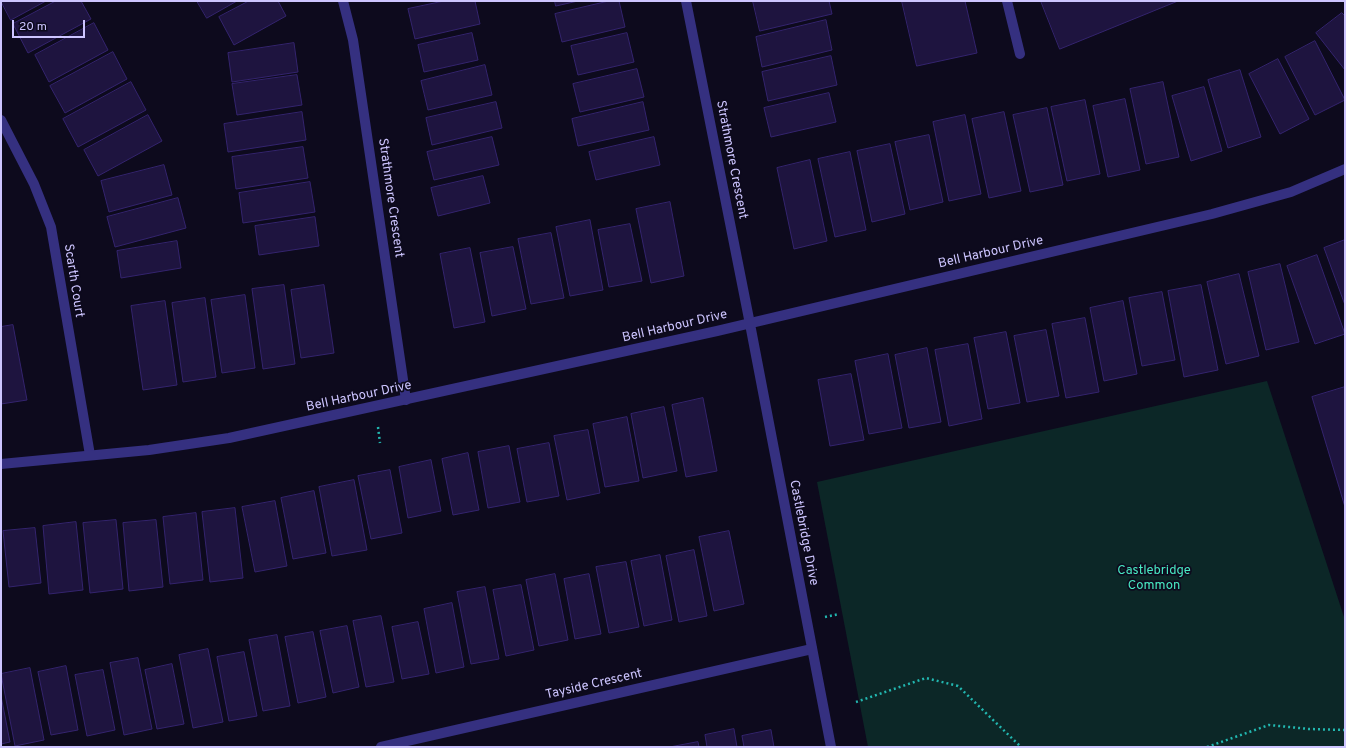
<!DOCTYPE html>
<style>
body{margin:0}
#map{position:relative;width:1346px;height:748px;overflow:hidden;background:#0d0a1d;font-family:Overpass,sans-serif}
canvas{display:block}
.frame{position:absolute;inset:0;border:2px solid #cdc5ff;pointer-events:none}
.scale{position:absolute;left:12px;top:20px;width:73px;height:18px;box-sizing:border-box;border:2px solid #cdc5ff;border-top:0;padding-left:5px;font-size:12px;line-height:14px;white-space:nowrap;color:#cdc5ff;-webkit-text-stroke:3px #0d0a1d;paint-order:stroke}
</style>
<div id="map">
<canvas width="1346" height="748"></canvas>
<div class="frame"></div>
<div class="scale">20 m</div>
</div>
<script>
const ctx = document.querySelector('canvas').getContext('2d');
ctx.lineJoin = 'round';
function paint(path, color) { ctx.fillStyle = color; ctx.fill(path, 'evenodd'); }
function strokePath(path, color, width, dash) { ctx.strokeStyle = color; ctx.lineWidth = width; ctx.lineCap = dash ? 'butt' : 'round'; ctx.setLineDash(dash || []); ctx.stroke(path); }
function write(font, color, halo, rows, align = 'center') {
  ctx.font = font + ' Overpass,sans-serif'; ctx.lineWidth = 3.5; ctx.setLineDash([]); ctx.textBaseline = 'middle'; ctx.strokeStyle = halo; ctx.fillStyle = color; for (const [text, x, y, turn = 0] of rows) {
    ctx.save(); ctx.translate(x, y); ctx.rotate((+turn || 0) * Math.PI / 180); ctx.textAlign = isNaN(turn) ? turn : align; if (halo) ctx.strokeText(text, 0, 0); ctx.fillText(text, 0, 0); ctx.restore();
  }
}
paint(new Path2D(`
 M1267 381 1345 620V747H868L817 482Z`), '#0c2727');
const building = new Path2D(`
 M1 1H46L11 20Z
 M56 1H81L91 19 28 53 13 24Z
 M197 1H237L207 18Z
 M249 1H278L286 16 234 45 219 17Z
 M444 1H475L480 24 415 39 408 9Z
 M555 1H578L556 6Z
 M609 1H619L625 27 562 42 555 14Z
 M753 1H829L832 14 760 31Z
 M902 1H965L977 53 917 66Z
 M1041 1H1178L1060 49Z
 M1342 13 1345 16V70L1316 33Z
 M826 20 832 50 762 67 756 37Z
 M94 23 108 50 49 82 35 55Z
 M472 33 478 60 424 72 418 45Z
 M627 33 634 62 578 75 571 46Z
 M1315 41 1345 100 1315 115 1285 57Z
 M294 43 298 72 232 82 228 53Z
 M113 52 127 79 65 113 50 86Z
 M831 56 837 85 768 101 762 72Z
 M1278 59 1309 119 1280 134 1249 74Z
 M485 65 492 95 428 110 421 81Z
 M637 69 644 97 580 112 573 84Z
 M1240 70 1261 137 1228 148 1208 80Z
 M297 75 302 105 237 115 232 84Z
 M131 82 146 110 78 147 63 119Z
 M1163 82 1179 157 1146 164 1130 89Z
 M1204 87 1222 151 1191 161 1172 96Z
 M829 93 836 122 771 137 764 108Z
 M1125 99 1140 170 1108 177 1093 106Z
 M1085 100 1100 174 1067 181 1051 107Z
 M496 102 502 128 432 145 426 118Z
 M643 102 649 130 578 146 572 119Z
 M1047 108 1063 185 1030 192 1013 115Z
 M302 112 306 140 228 152 224 124Z
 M1004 112 1021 191 989 198 972 119Z
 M148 115 162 141 98 176 84 150Z
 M965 115 981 194 949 201 933 122Z
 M929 135 943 202 910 210 895 142Z
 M492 137 499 165 434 180 427 152Z
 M654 137 660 165 596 180 589 152Z
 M890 144 905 214 872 222 857 151Z
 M303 147 308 178 236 189 232 157Z
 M850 152 866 230 835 237 818 159Z
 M810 160 827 241 794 249 777 168Z
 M164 165 172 195 109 212 101 181Z
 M483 176 490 203 438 216 431 188Z
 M310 182 315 212 243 223 239 193Z
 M178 198 186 228 115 247 107 217Z
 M670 202 684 276 651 283 636 209Z
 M315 217 319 246 259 255 255 226Z
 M590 220 603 290 570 296 556 227Z
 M630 224 642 281 609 287 598 230Z
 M551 233 564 298 531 304 518 239Z
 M1345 240V305L1324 248Z
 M177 241 181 268 121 278 117 251Z
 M513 247 526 309 492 316 480 253Z
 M470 248 485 322 454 328 440 254Z
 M1317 255 1345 334 1315 344 1287 266Z
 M1280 264 1299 342 1266 350 1248 272Z
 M1239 274 1259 356 1226 364 1207 282Z
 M284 285 295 364 263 369 252 289Z
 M324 285 334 353 301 358 291 290Z
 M1201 285 1218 370 1184 377 1168 291Z
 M1162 292 1175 360 1142 366 1129 298Z
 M245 295 255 368 222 373 211 300Z
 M205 298 216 377 183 382 172 303Z
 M165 301 177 385 143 390 131 306Z
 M1123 301 1137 374 1104 381 1090 308Z
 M1085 318 1099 392 1066 398 1052 324Z
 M13 325 27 400 1 404V327Z
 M1046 330 1059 396 1027 402 1014 336Z
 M1006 332 1020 403 988 409 974 338Z
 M968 344 982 419 949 426 935 350Z
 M927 348 941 422 909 428 895 355Z
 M888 354 902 428 869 434 855 361Z
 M851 374 864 440 830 446 818 380Z
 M1345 387V507L1312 397Z
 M703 398 717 471 686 477 672 405Z
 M664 407 677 471 643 478 631 414Z
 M627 417 639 481 605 487 593 424Z
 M588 430 600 493 567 500 554 436Z
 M549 443 559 496 527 502 517 449Z
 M509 446 520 502 488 508 478 452Z
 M468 453 479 510 453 515 442 459Z
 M431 460 441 511 408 518 399 467Z
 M390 470 402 533 371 539 358 476Z
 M354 480 367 550 332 556 319 487Z
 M314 491 326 553 293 559 281 498Z
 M275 501 287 566 255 572 242 507Z
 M235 508 243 578 210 582 202 512Z
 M196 513 203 580 170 584 163 517Z
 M116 520 123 589 90 593 83 523Z
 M156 520 163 587 129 591 123 523Z
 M76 522 83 590 49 594 43 526Z
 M35 528 41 583 9 587 3 531Z
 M729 531 744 604 714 611 699 537Z
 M694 550 707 616 679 622 666 556Z
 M660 555 672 620 644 626 631 561Z
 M626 562 639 627 609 633 596 567Z
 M555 574 568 640 539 646 526 580Z
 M589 574 601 634 575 639 564 579Z
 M521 585 534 650 506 656 493 590Z
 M485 587 499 659 471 664 457 592Z
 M452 603 464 667 436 673 424 609Z
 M381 616 394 682 366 687 353 621Z
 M418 622 429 674 402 679 392 627Z
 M347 626 359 687 333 693 320 631Z
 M313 632 326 697 298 703 285 637Z
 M277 635 290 706 263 711 249 640Z
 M208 649 223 722 193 728 179 655Z
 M244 652 257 716 229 721 217 657Z
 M138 658 152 729 124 735 110 663Z
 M172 664 184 724 157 729 145 670Z
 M66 666 78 730 51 735 38 672Z
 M30 668 44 740 15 746 1 674Z
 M103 670 115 730 87 736 75 675Z
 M1 696 10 742 1 744Z
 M734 729 737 747H707L705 735Z
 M771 730 774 747H744L742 736Z
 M698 742 699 747H670Z`);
paint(building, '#1e143f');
strokePath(building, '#34246e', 1);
strokePath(new Path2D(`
 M378 427 380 443
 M825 617 839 614
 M856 702 926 678 958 686 1021 747
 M1207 747 1269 725 1309 729 1345 730`), '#22b7b0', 2.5, [2, 3]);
strokePath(new Path2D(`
 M1007 1 1020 54`), '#353080', 10);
strokePath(new Path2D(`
 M343 1 353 40 406 400
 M686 1 750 324
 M1 120 34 184 51 227 90 455
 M381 747 812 649`), '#353080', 10);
strokePath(new Path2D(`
 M750 324 831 747
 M1 464 149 450 229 438 717 331 1212 214 1291 192 1345 169`), '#353080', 10);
write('13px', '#cdc5ff', '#0d0a1d', [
 ["Strathmore Crescent",731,160,79],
 ["Strathmore Crescent",390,198,82],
 ["Bell Harbour Drive",991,253,-13],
 ["Scarth Court",73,281,81],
 ["Bell Harbour Drive",675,327,-13],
 ["Bell Harbour Drive",359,397,-12],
 ["Castlebridge Drive",803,533,79],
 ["Tayside Crescent",594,685,-13]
]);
write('13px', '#48e9c3', '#0d0a1d', [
 ["Castlebridge",1154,571],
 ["Common",1154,586]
]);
</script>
